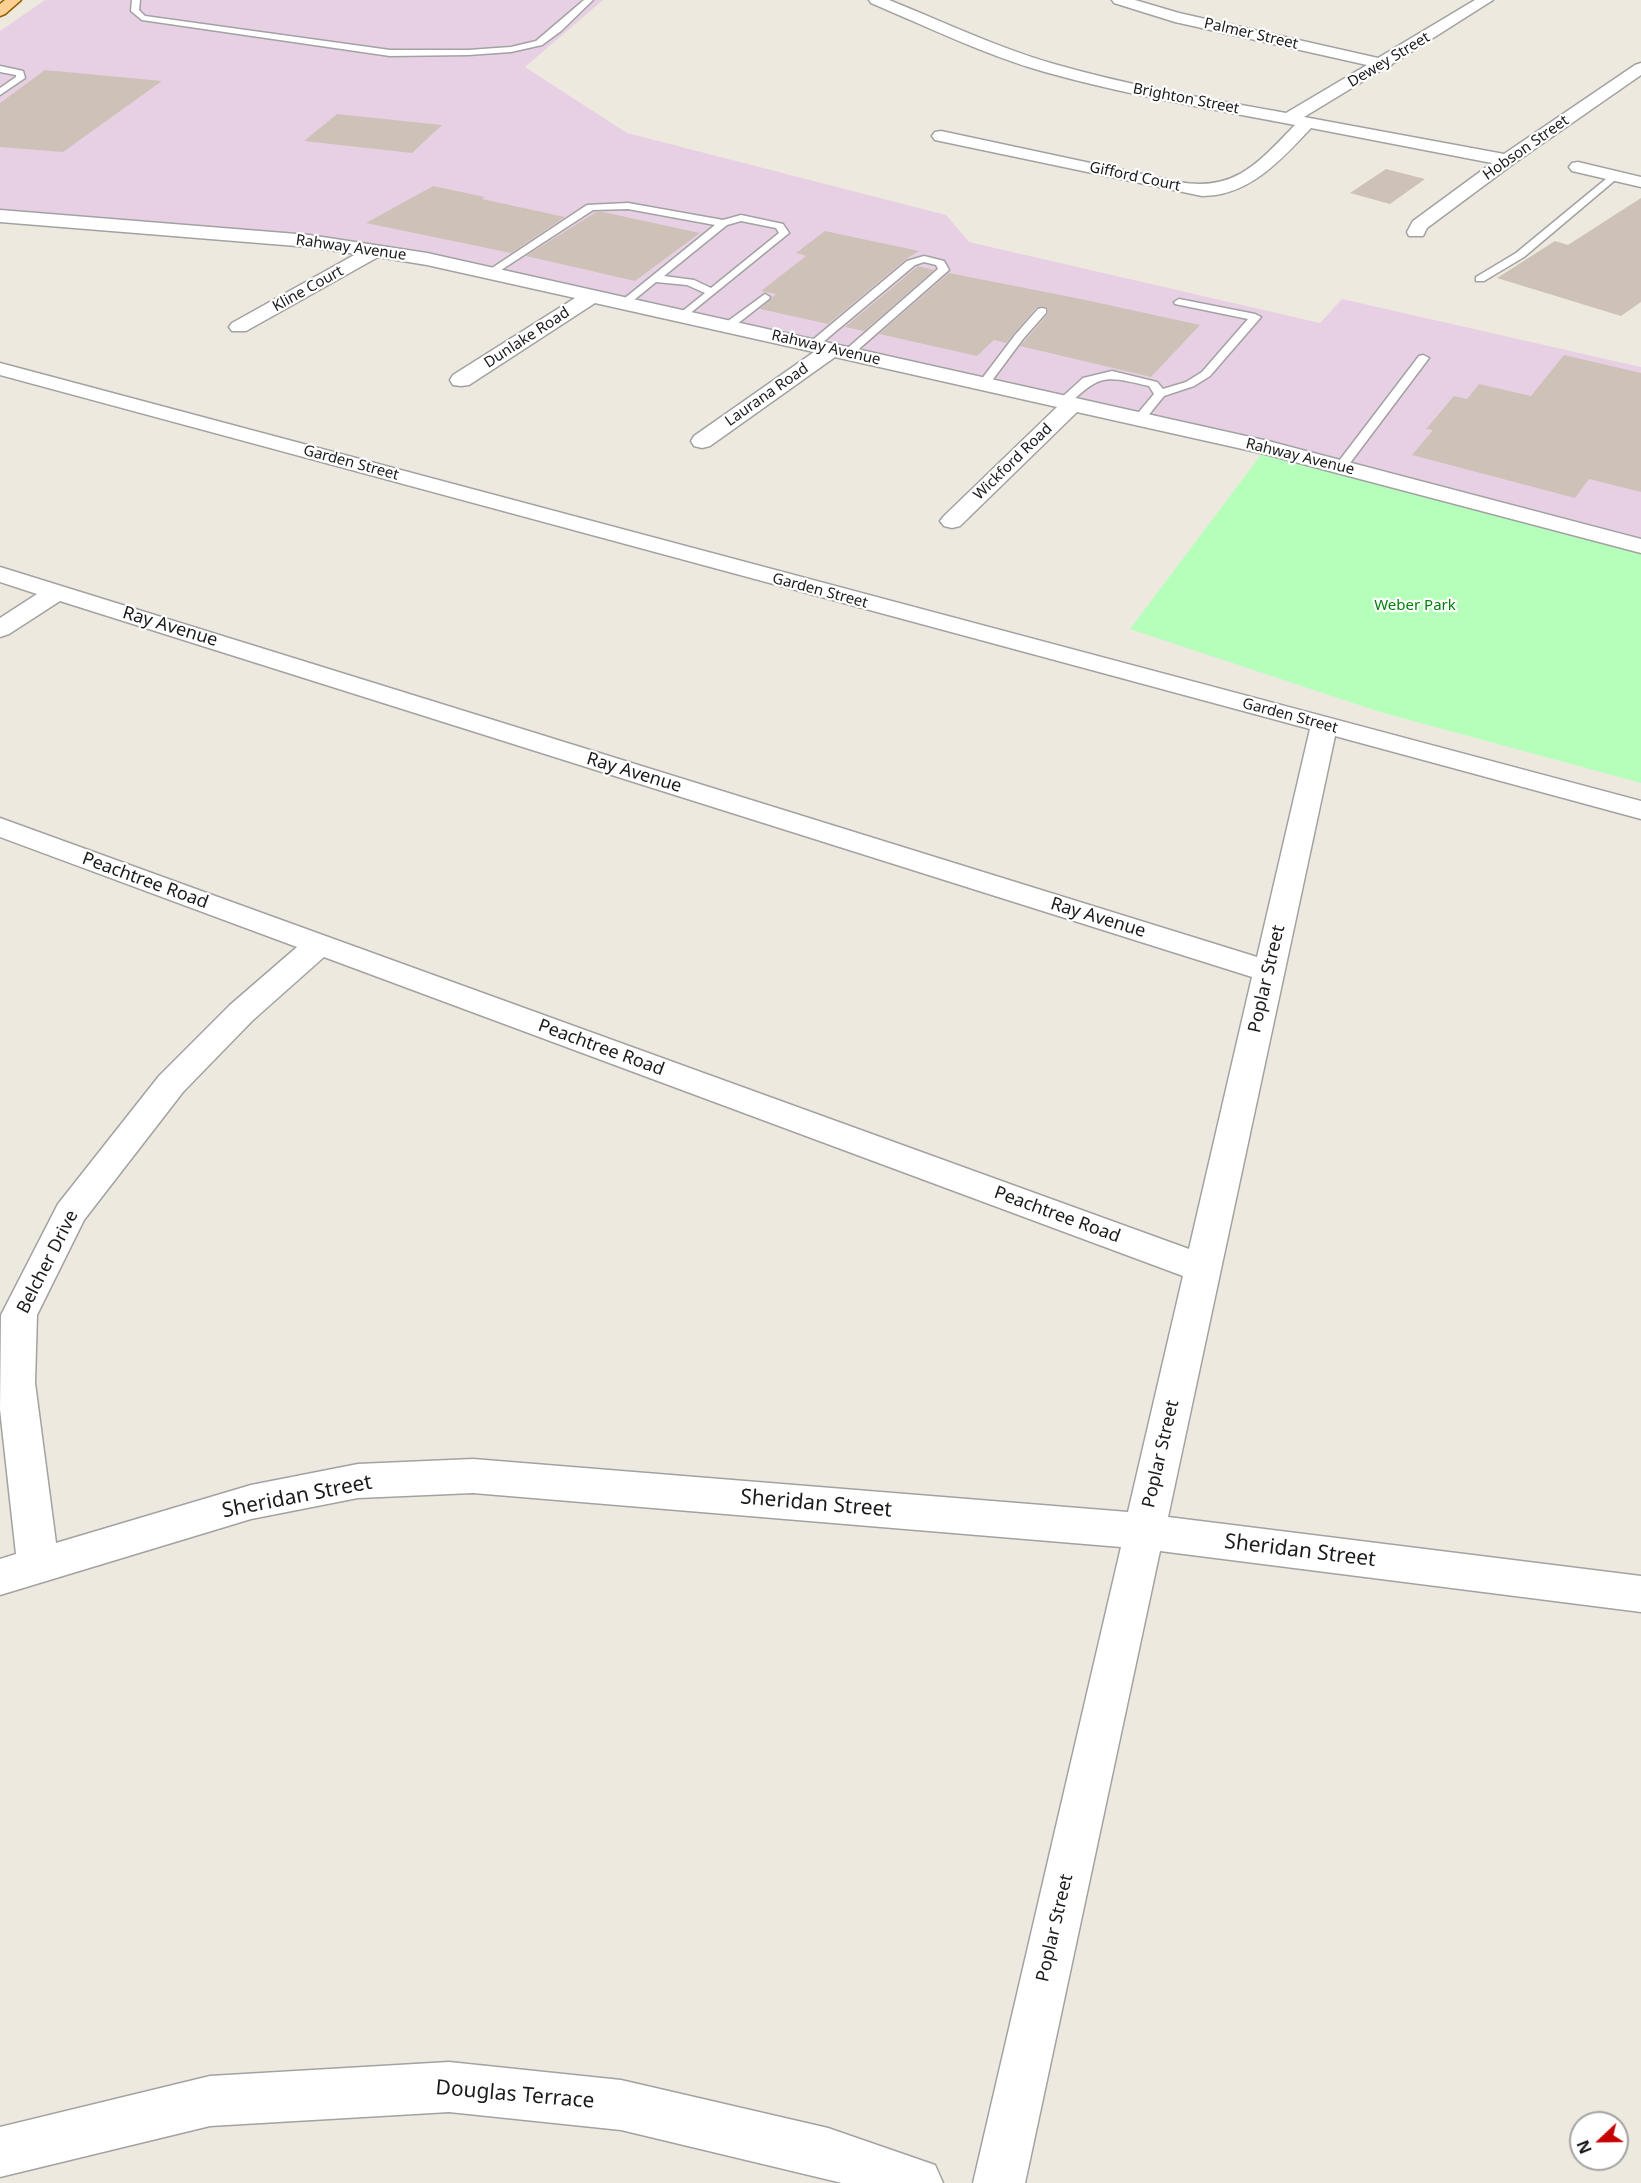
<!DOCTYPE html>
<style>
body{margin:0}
#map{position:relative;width:1641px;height:2183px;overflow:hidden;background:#eee9df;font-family:"Noto Sans",sans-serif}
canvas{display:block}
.north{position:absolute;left:1569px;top:2111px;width:60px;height:60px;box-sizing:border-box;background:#fff;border:2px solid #a4a4a4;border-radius:50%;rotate:248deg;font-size:16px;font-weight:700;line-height:24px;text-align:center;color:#1b1b1b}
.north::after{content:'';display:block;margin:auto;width:21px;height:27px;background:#c60001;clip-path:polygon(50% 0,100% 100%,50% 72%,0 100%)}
</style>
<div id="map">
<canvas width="1641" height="2183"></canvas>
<div class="north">N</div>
</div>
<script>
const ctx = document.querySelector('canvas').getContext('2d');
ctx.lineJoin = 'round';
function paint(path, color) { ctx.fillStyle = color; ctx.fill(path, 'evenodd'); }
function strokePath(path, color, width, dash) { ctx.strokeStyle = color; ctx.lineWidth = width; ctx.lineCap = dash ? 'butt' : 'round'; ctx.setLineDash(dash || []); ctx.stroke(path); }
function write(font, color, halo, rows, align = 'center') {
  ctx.font = font + ' "Noto Sans",sans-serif'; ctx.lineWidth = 4.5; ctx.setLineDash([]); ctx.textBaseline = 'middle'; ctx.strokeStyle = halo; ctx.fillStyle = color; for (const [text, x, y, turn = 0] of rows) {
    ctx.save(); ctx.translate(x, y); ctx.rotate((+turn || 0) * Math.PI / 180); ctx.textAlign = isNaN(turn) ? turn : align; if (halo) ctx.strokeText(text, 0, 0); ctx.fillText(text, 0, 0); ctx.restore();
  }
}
paint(new Path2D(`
 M45 0H603L525 67 627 133 946 215 969 242 1320 323 1342 299 1641 367V558L1266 448 403 252 0 220V31Z`), '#e8d0e4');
paint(new Path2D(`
 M1266 448 1641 552V783L1380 712 1130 629Z`), '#b6ffbb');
paint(new Path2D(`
 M45 70 162 81 63 152 0 147V103Z
 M337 114 442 125 412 153 304 141Z
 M1386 169 1425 179 1390 204 1350 193Z
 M433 186 485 197 482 199 565 217 511 253 366 223Z
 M1641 198V302L1621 316 1497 278 1555 241 1568 245Z
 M596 212H603L700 233 635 281 526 256Z
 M825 231 919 251 906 259 828 324 760 309 776 294 761 291 806 256 796 253Z
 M918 266 934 270 864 331 845 327Z
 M949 273 1081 299 1200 325 1151 377 1020 346 1048 314V308L1043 306 1036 308 1006 343 994 340 977 356 879 334Z
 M1564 355 1641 373V492L1589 479 1575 498 1412 455 1433 430 1426 429 1454 396 1467 399 1479 384 1531 396Z`), '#cec2b8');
const lane = new Path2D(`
 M132 0H140L139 10 145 16 390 50H468L511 47 536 41 584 0H593L561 31 542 45 511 52 468 55 390 56 142 20 131 11Z
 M0 66 23 71 25 78 0 95V88L16 77V75L0 72Z
 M1612 174 1620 176 1524 257 1484 281H1476V277L1516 253Z
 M628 203 723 220 741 215 783 224 789 233 683 319 679 318V314L705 293 687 285 656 282 629 304H621L620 302 715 225 628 209 593 210 495 274 491 275 486 272 587 205ZM741 221 776 228 779 233 711 288 694 280 664 276 727 225Z
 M924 256 944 261 949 270 852 355 848 356 842 353 938 269 936 265 924 262 915 265 817 347H809V343L907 261Z
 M765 294 770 297 769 299 732 328H724V324Z
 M1179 299 1255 314 1261 317 1210 376 1194 386 1164 396 1143 422H1135L1133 419 1154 394 1149 386C1106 376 1101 373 1068 405H1060V399L1083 378 1112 371 1157 382 1163 389 1186 382 1202 372 1248 319 1175 304 1174 302Z
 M1042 308 1046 309V313L1023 339 988 386H980L978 384 1015 335 1038 309Z
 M1423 355 1429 358 1344 471H1336L1334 468 1336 465 1419 356Z`);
const street = new Path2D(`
 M869 0H889C944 22 998 48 1054 64 1130 86 1208 99 1286 113L1367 65 1175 22 1114 3 1112 0H1135L1179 13 1378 58 1475 0H1493L1392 64 1390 67 1383 69 1304 117 1504 154 1635 65 1641 63V75L1513 164 1427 228 1423 236H1409L1407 232 1413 221 1492 163 1311 128C1281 160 1249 196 1202 196L935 140 932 136 935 132 941 131 1179 182C1235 192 1258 163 1295 125 1211 109 1127 95 1045 72 985 55 928 27 871 3Z
 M1578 162 1641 177V187L1572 171 1569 167 1572 163Z
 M0 210 309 235 427 253 1268 441 1641 539V553L1265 454 1077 412 960 526 952 528 944 526 940 521 944 516 1057 407 835 357 710 446 702 448 694 446 691 441 694 436 814 352 595 303 469 385 461 386 453 385 450 380 453 375 575 298 427 265 378 257 246 331H232L229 327 232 323 356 254 309 247 0 222Z
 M0 363 1641 801V819L1335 736 1168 1517 1641 1576V1612L1160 1551 1025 2183H973L1121 1547 473 1493 358 1498 251 1519 0 1595V1559L16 1554 0 1409 1 1315 58 1204 159 1076 230 1005 297 947 0 837V818L1189 1249 1252 977 60 601 9 634 0 637V618L37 594 0 582V567L1257 957 1310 729 0 375ZM324 957 1183 1276 1128 1512 473 1459 358 1464 251 1485 56 1543 35 1383 37 1315 84 1220 183 1092 252 1021Z
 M449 2062 621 2080 828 2128 935 2165 943 2183H842L621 2130 449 2112 210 2126 0 2177V2127L210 2076Z`);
const primary = new Path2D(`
 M5 0H21L5 14 0 16V4Z`);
strokePath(lane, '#a2a2a2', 3);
strokePath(street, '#a2a2a2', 3);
strokePath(primary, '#926100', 3);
paint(lane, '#fff');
paint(street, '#fff');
paint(primary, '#ffd093');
write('15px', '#1b1b1b', '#fff', [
 ["Palmer Street",1251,34,13],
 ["Dewey Street",1389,60,-31],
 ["Brighton Street",1186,99,11],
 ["Hobson Street",1526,148,-35],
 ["Gifford Court",1135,177,12],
 ["Rahway Avenue",351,248,8],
 ["Kline Court",308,289,-29],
 ["Dunlake Road",527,338,-33],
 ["Rahway Avenue",826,348,13],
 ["Laurana Road",767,395,-35],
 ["Rahway Avenue",1300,457,14],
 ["Wickford Road",1013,462,-44],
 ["Garden Street",351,463,15],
 ["Garden Street",820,591,15],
 ["Garden Street",1290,716,15]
]);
write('15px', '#00820b', '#fff', [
 ["Weber Park",1415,606]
]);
write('18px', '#1b1b1b', '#fff', [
 ["Ray Avenue",170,627,17],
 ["Ray Avenue",634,773,17],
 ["Peachtree Road",145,881,20],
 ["Ray Avenue",1098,918,17],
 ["Poplar Street",1267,979,-77],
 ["Peachtree Road",601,1048,20],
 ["Peachtree Road",1057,1215,20],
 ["Belcher Drive",48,1262,-63],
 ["Poplar Street",1161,1454,-77],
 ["Poplar Street",1055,1928,-77]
]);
write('21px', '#1b1b1b', '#fff', [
 ["Sheridan Street",297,1497,-11],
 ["Sheridan Street",816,1504,5],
 ["Sheridan Street",1300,1551,7],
 ["Douglas Terrace",515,2095,5]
]);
</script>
